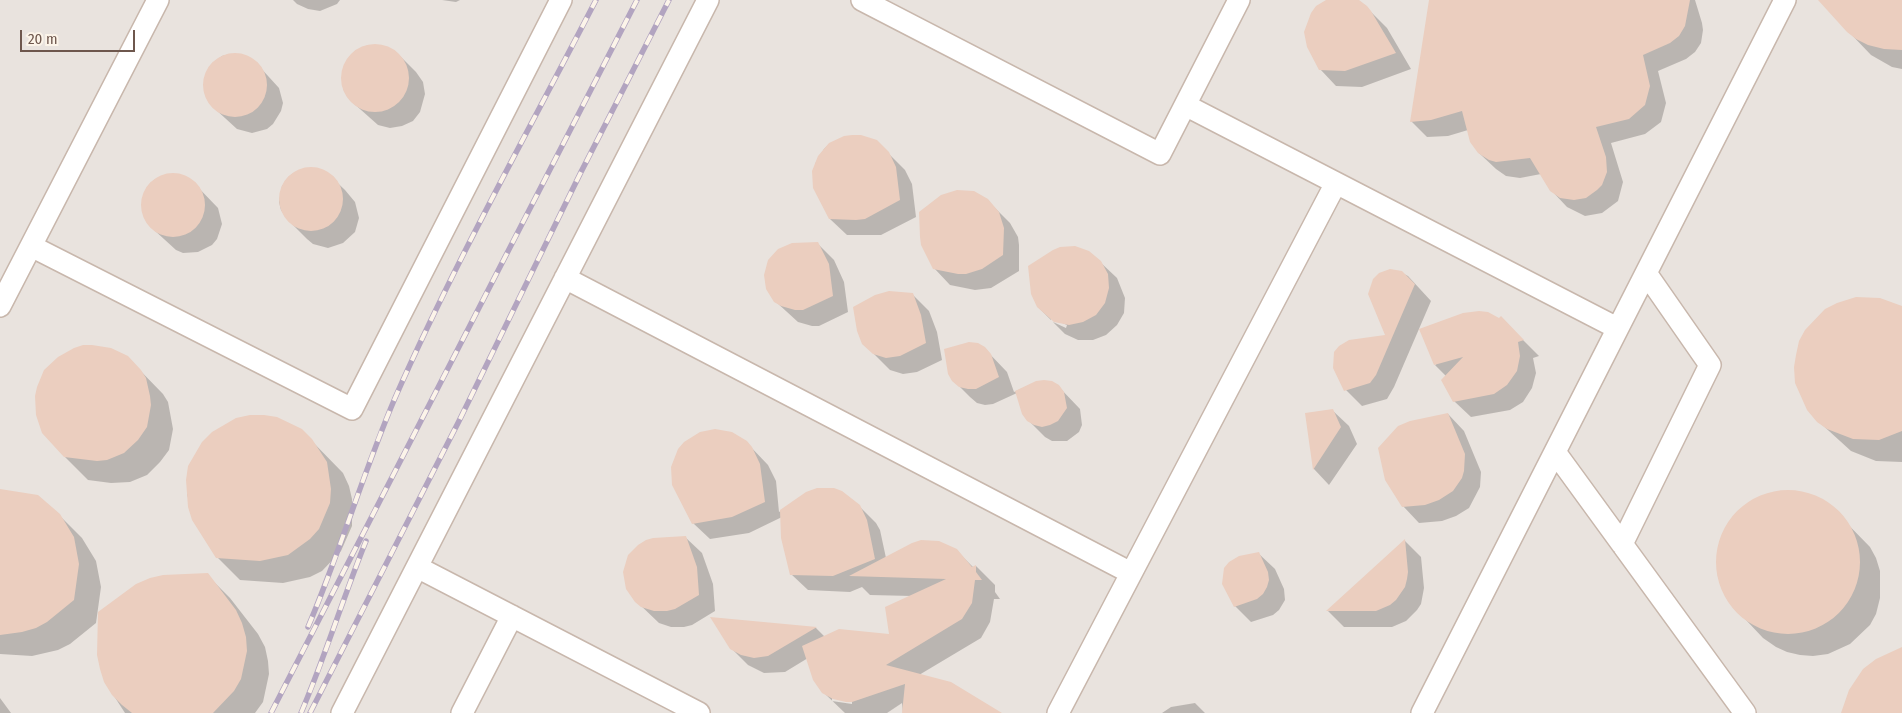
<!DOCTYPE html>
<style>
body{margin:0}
#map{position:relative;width:1902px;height:713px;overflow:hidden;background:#f9f0e4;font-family:"Fira Sans Condensed",sans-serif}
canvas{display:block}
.scale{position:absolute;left:20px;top:30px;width:115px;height:22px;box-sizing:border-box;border:2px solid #6e574d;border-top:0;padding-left:6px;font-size:15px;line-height:18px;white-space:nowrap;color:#6e574d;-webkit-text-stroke:4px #fcf4e9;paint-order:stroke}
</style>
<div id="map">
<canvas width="1902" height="713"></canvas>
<div class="scale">20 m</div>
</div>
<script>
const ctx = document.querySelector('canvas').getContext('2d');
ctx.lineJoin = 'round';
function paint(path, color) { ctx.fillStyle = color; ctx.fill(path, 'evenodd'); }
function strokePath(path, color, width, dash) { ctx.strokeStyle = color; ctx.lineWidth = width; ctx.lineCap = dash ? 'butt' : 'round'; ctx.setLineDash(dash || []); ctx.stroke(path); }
paint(new Path2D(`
 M0 0H1902V713H0Z`), '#e9e3de');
paint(new Path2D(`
 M293 0H340L337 4 320 11 308 9 297 4Z
 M442 0H460L456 2Z
 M1331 0H1353L1371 12 1387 28 1411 69 1362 87 1336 86 1320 69Z
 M1432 0H1695L1702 23 1703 30 1701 43 1695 52 1686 59 1658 71 1666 103 1661 122 1645 134 1611 143 1623 182 1618 201 1602 213 1585 216 1567 207 1551 190 1541 174 1520 178 1506 176 1496 169 1479 153 1468 130 1448 136 1427 137 1411 121Z
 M1828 0H1902V69L1892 67 1871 55 1848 31Z
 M377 45 389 48 399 55 416 72 423 82 425 94 420 112 413 121 402 126 390 128 378 125 351 101 344 91 342 79 344 67 350 56 365 46Z
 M230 54 245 56 258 65 279 88 283 103 281 111 273 124 267 129 252 133 237 129 214 108 205 95 204 80 210 66 222 56Z
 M829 144 888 153 905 170 912 184 916 217 881 235H847L830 219 815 164 824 149Z
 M314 168 328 174 345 190 355 202 359 218 355 232 343 243 328 248 313 244 307 239 290 222 281 210 279 202 282 186 292 174 298 171Z
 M177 174 191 180 218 208 222 224 217 239 212 245 198 252 183 253 176 250 153 229 144 215 143 200 145 193 154 180 161 177Z
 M987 200 1010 223 1018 237 1019 245V271L991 288 975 290 950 285 934 268Z
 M818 244 834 260 844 282 848 312 819 326H812L798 322 775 301Z
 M1100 262 1117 278 1125 298 1124 313 1117 325 1106 335 1093 340H1078L1065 334 1053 322 1066 328 1067 325 1051 318V320L1038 307Z
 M1398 271 1408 276 1431 301 1394 387 1387 399 1362 406 1346 390 1387 336Z
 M913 295 929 311 937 332 942 360 917 372 903 374 890 370 863 343Z
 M1902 308V462L1876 461 1851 451 1818 421Z
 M1501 318 1539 356 1533 358 1536 373 1532 388 1523 402 1510 410 1471 417 1454 401 1446 376 1435 365Z
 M984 348 1007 372 1014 392 1036 382 1058 386 1080 409 1082 425 1079 432 1067 441H1052L1045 437 1028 420 1017 393 993 404 985 405 977 403 970 397 953 380Z
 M127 357 163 394 168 402 173 429 169 450 160 462 147 475 130 482 111 483 88 480 65 457Z
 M1332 410 1349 426 1357 444 1329 485 1314 469 1306 414Z
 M1448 414 1464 431 1481 472 1480 487 1469 508 1456 516 1442 521 1419 523 1403 506Z
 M301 430 343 473 349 486 352 499V526L341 551 322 571 310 577 283 583 240 580 217 557 194 520 187 494V480Z
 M746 442 768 465 776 481 779 512 807 493 859 506 876 523 880 530 886 558 962 556 974 568 976 566 995 585V592L1000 599H994L990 622 981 638 919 675 983 713H903L902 703 887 713H845L823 692 808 658 785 672 764 673 748 665 731 648 713 618 816 628 825 637 891 635 912 596 870 595 862 587 850 592 808 590 791 574 782 517 749 533 710 539 693 523ZM832 698 852 702V704L832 701Z
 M0 492 59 515 82 538 96 561 101 587 96 623 70 644 58 650 32 656 0 654Z
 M1789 492 1804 494 1818 499 1829 505 1870 547 1876 558 1880 571V598L1876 614 1870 625 1850 644 1828 654 1813 656 1800 655 1787 652 1776 647 1763 638 1730 603 1718 577 1717 562 1719 548 1724 534 1731 520 1751 502 1774 493Z
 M685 537 702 553 713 584 715 611 692 625 684 627H671L659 623 636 601Z
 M1405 541 1421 557 1424 588 1421 604 1417 610 1406 621 1392 627H1344L1328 611Z
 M1258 553 1275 569 1284 589 1285 600 1279 610 1273 615 1251 622 1235 606Z
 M207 575 230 598 258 634 265 647 268 661 269 674 263 702 255 713H125L105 682Z
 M0 698 11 713H0Z
 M1195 703 1205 713H1162L1171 707Z`), '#0003');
paint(new Path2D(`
 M1326 0H1359L1367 6 1371 11 1396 53 1345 71 1319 70 1307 47 1304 32 1311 13 1316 6Z
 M1429 0H1690L1685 26 1679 36 1670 43 1643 55 1650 86 1645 105 1629 119 1596 127 1606 157 1607 172 1602 185 1597 190 1586 198 1574 200 1560 198 1550 191 1530 158 1496 162 1489 160 1478 153 1470 142 1462 111 1431 120 1410 122Z
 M1818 0H1902V50L1884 49 1868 45 1856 39 1847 32Z
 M341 78a34 34 0 1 1 68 0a34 34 0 1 1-68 0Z
 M203 85a32 32 0 1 1 64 0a32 32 0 1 1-64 0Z
 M852 135H861L877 140 889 152 896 167 900 200 865 219 856 220 829 219 813 188 812 171 818 156 829 143 844 136Z
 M279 199a32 32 0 1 1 64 0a32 32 0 1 1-64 0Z
 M141 205a32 32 0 1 1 64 0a32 32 0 1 1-64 0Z
 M957 190 974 191 988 199 999 212 1004 228 1003 255 982 269 966 274H958L933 269 921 245 920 237 919 212 941 195Z
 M818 242 829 264 833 296 803 310H795L781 306 774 302 766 289 764 275 768 260 778 249 792 243Z
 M1075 246 1089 251 1101 261 1108 274 1109 288 1105 303 1096 315 1083 322 1069 325 1054 322 1037 307 1031 294 1028 266 1053 250 1060 247Z
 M1390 269 1402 271 1415 284 1376 375 1370 383 1344 391 1333 368 1334 352 1339 346 1349 340 1385 335 1368 294 1373 279 1379 273Z
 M889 291 913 293 921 315 926 343 900 356 886 358 873 354 862 344 857 331 853 307 875 295Z
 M1856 297 1880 298 1902 306V431L1879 440 1853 439 1827 429 1817 422 1807 410 1795 383 1794 367 1796 355 1799 341 1805 330 1825 309 1837 303Z
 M1479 311 1488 312 1499 318 1501 316 1524 340 1518 342 1520 356 1517 371 1507 385 1494 394 1453 402 1441 380 1463 357 1434 365 1419 329 1463 313Z
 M969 342 978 343 985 347 991 354 999 377 976 389H968L959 387 952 381 948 374 944 349Z
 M83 345H92L111 348 128 356 141 370 146 378 150 396 151 405 147 427 138 440 124 453 107 460 97 461 64 457 42 433 36 415 35 396 37 387 44 370 58 357 74 348Z
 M1044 380 1052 381 1059 385 1064 392 1067 408 1058 421 1050 425 1042 427 1034 425 1027 421 1022 414 1015 391 1036 381Z
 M1333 409 1341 427 1313 470 1305 413Z
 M1448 413 1465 454 1464 471 1462 478 1453 491 1439 500 1425 505 1402 507 1385 480 1378 448 1398 426 1410 421Z
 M250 415H264L277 417 302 429 312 439 327 462 331 489 330 503 319 529 310 539 288 555 260 561 216 558 192 520 188 507 186 480 188 466 202 442 212 432 236 418Z
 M715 429 732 432 747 441 752 447 760 464 765 502 732 517 692 524 672 485 671 467 678 449 684 442 700 432Z
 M817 488H834L842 491 860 505 867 520 875 559 833 576 790 575 781 538 780 510 806 492Z
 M0 489 38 495 60 514 74 537 79 564 74 600 47 622 36 628 22 632 0 635Z
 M1716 562a72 72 0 1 1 144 0a72 72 0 1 1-144 0Z
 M686 536 697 567 699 595 675 609 667 611H654L641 607 635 602 626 589 623 572 628 555 638 545 646 540 653 538Z
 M1405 539 1408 572 1407 579 1405 587 1396 600 1390 605 1376 611H1326Z
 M921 540 939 541 957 549 972 567 976 565V572L982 580H975L972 603 962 619 886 665 951 682 1002 713H902L905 684 852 702H846L833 699 822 693 813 680 802 646 839 629 889 634 885 607 946 579 849 576 912 543Z
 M1259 552 1268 572 1269 580 1267 587 1263 594 1257 599 1234 607 1222 584 1224 568 1229 562 1239 556Z
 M208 573 236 610 242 623 246 637 247 651 241 679 234 691 213 713H132L122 705 112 695 104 682 100 669 97 655 98 612 136 584 150 578 163 575Z
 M710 617 817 627 768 656 754 658 741 655 730 649Z
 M1902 647V713H1841L1849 690 1863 669 1876 659Z`), '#ebcebf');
const service = new Path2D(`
 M862 0 1160 154 1239 0
 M1187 106 1617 328
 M31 246 352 409 561 0
 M565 278 1131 573
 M0 306 158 0
 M1555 452 1745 713
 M1622 544 1710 365 1646 273
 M417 567 699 713
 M342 713 708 0
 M462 713 512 616
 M1058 713 1336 183
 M1422 713 1785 0`);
strokePath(service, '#c8b7ac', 24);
strokePath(service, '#fff', 21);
const rail = new Path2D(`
 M308 627C340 552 363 473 395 398 455 262 528 132 596 0
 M271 713 637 0
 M301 713C325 657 343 598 366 541
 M310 713 459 421 581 172 669 0`);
strokePath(rail, '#b2a4c0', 5.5);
strokePath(rail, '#fcf4e9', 4, [11]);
</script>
